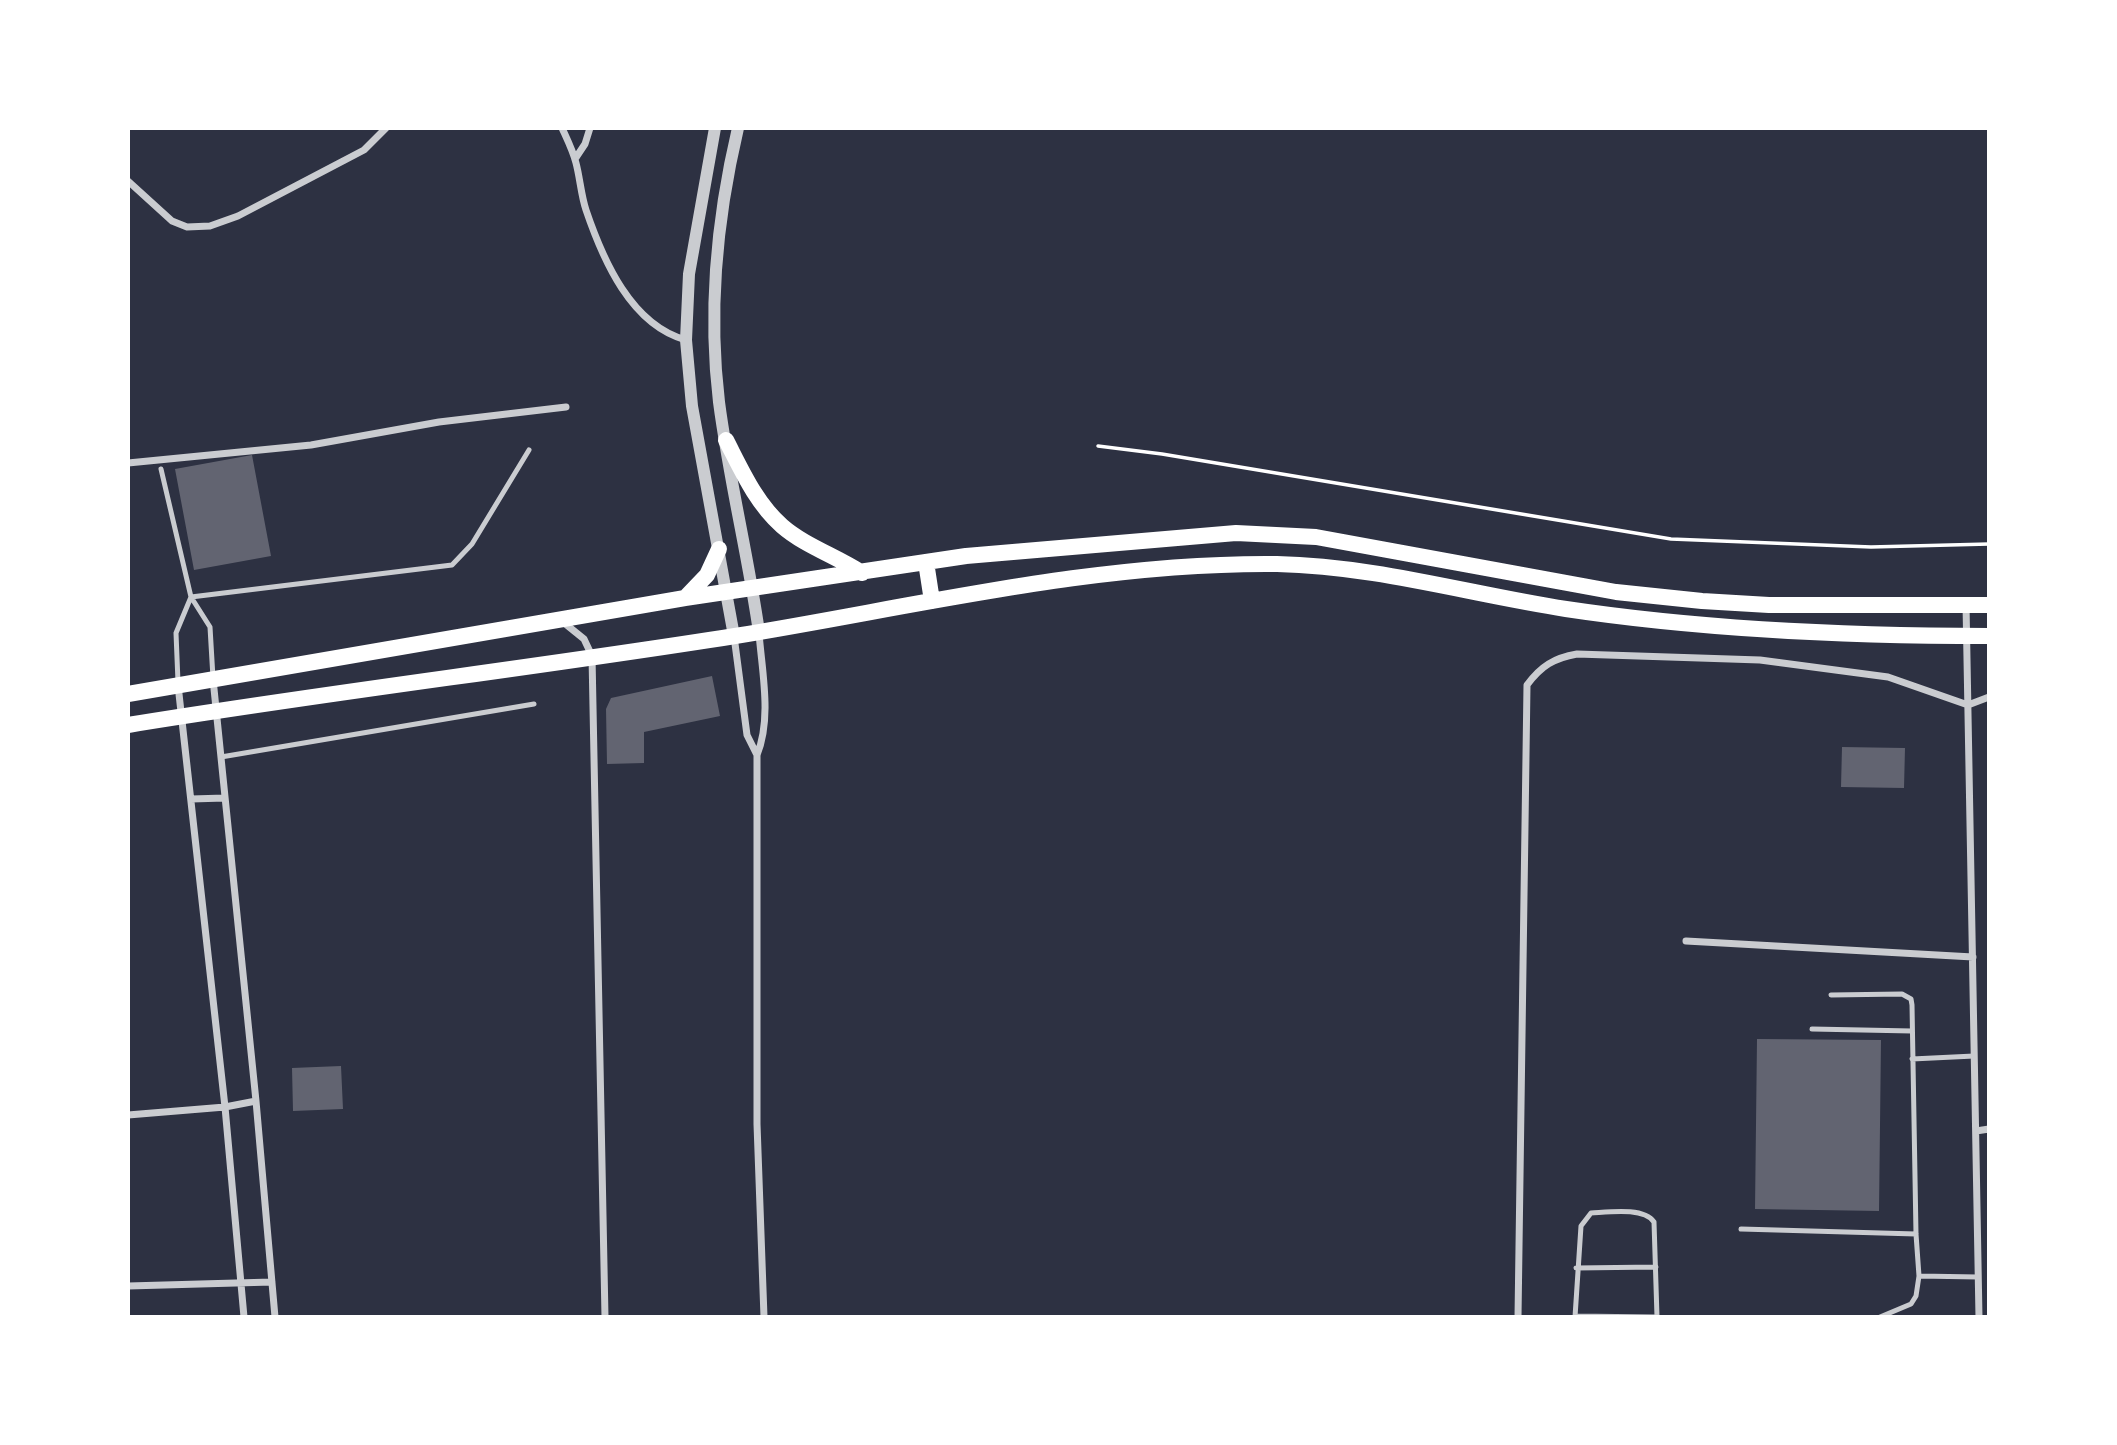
<!DOCTYPE html>
<style>
body{margin:0}
#map{position:relative;width:2117px;height:1445px;overflow:hidden;background:#2d3142;font-family:Karla,sans-serif}
canvas{display:block}
.frame{position:absolute;inset:0;border:130px solid #fff;pointer-events:none}
</style>
<div id="map">
<canvas width="2117" height="1445"></canvas>
<div class="frame"></div>
</div>
<script>
const ctx = document.querySelector('canvas').getContext('2d');
ctx.lineJoin = 'round';
function paint(path, color) { ctx.fillStyle = color; ctx.fill(path, 'evenodd'); }
function strokePath(path, color, width, dash) { ctx.strokeStyle = color; ctx.lineWidth = width; ctx.lineCap = dash ? 'butt' : 'round'; ctx.setLineDash(dash || []); ctx.stroke(path); }
paint(new Path2D(`
 M252 455 271 556 194 570 175 469Z
 M712 676 720 716 644 732V763L607 764 606 709 611 698Z
 M1842 747 1905 748 1904 788 1841 787Z
 M1757 1039 1881 1040 1879 1211 1755 1209Z
 M341 1066 343 1109 293 1111 292 1068Z`), '#626471');
strokePath(new Path2D(`
 M1098 446 1162 454 1671 539 1871 547 1989 544`), '#fff', 3.5);
strokePath(new Path2D(`
 M161 469 191 597 452 565 472 544 529 450
 M191 597 210 627 213 678
 M178 682 176 633 191 597
 M221 757 534 704
 M1831 995 1902 994 1911 999 1912 1005 1916 1234 1919 1276 1916 1296 1911 1304 1880 1317
 M1812 1029 1912 1031
 M1912 1059 1974 1056
 M1741 1229 1916 1234
 M1576 1268 1656 1267
 M1919 1276 1978 1277
 M1575 1316 1657 1317
 M1575 1317 1581 1226 1591 1213C1609 1212 1644 1207 1654 1222L1657 1317`), '#caccd0', 5);
strokePath(new Path2D(`
 M562 128C567 139 573 151 576 163 580 178 581 195 586 210 603 260 631 325 686 340
 M575 159 585 144 590 128
 M128 181 172 221 187 227 210 226 238 216 364 150 386 128
 M128 463 311 445 439 422 566 407
 M1966 604 1979 1317
 M563 622 584 639 592 656 605 1317
 M759 633C762 672 772 718 757 755V1124L764 1317
 M734 636 747 735 757 755
 M213 679 256 1101 275 1317
 M178 685 225 1107 244 1317
 M191 799 225 798
 M1686 941 1973 957
 M128 1115 225 1107 256 1101
 M1976 1131 1989 1129
 M128 1286 272 1282
 M1518 1317 1527 685C1541 666 1554 658 1577 654L1760 660 1888 677 1968 705 1989 697`), '#caccd0', 7);
strokePath(new Path2D(`
 M715 128 689 274 686 340 692 406 734 636
 M738 128C717 217 708 311 719 402 729 479 748 555 759 632`), '#caccd0', 12);
strokePath(new Path2D(`
 M726 440C742 471 756 503 782 526 805 546 836 556 862 573
 M926 562 932 601
 M685 598 707 575 719 549
 M128 694 685 598 966 556 1236 533 1316 537 1616 592 1702 601 1769 605H1989
 M128 725C330 692 533 668 735 636 914 607 1094 562 1277 564 1375 566 1469 594 1566 609 1706 630 1847 636 1989 636`), '#fff', 16);
</script>
